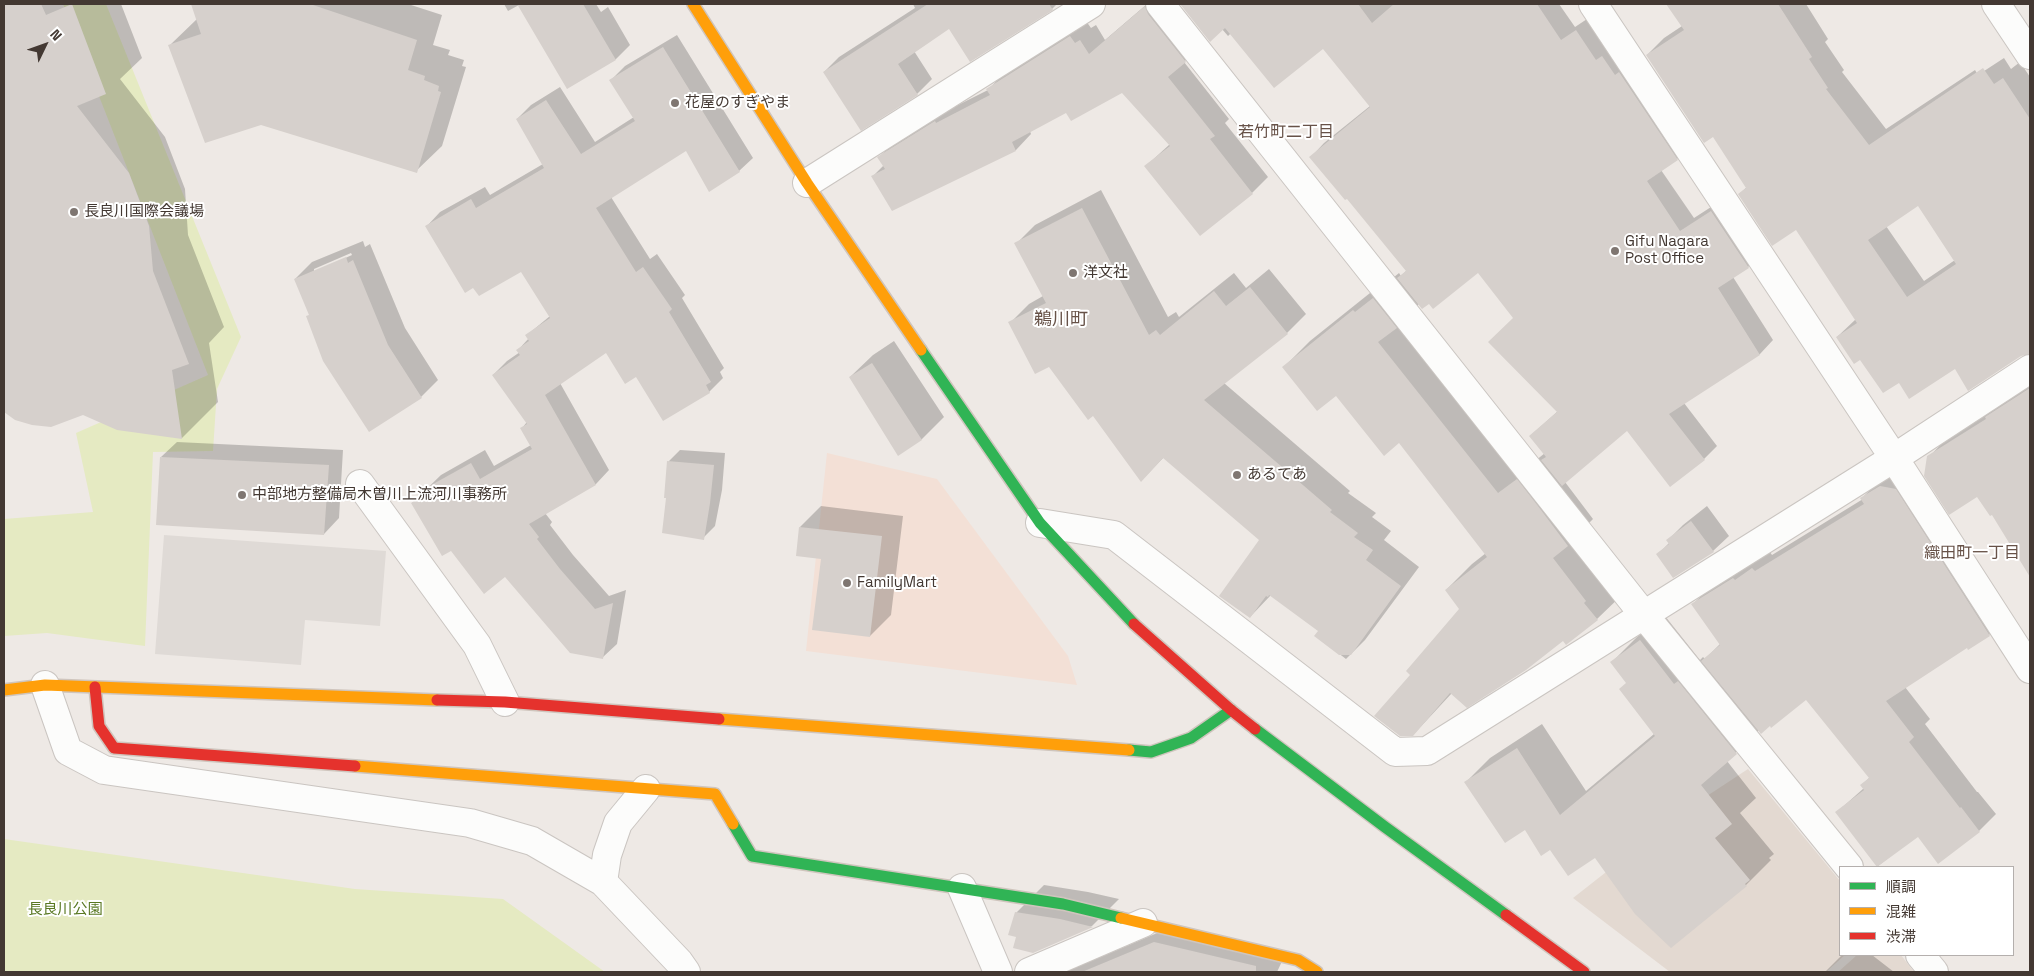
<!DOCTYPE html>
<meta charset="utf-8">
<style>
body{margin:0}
#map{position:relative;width:2034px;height:976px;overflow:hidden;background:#eee9e5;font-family:"Space Grotesk","Noto Sans JP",sans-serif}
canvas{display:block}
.frame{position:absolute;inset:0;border:5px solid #433832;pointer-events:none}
.legend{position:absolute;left:1839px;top:866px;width:175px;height:90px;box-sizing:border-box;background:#fff;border:1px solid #b4afad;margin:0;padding:6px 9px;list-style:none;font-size:15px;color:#433832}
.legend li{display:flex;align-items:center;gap:10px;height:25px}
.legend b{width:25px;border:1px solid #b4afad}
.north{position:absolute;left:20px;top:20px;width:50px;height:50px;-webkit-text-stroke:4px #fff;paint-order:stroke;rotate:48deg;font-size:14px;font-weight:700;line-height:20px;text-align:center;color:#433832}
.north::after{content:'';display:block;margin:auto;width:18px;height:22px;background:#433832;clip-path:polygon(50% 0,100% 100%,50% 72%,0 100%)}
</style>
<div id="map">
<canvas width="2034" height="976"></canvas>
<div class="frame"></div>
<ul class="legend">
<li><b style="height:6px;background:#30b455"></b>順調</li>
<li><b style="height:6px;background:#ff9f0a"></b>混雑</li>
<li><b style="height:6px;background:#e5322d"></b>渋滞</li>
</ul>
<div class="north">N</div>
</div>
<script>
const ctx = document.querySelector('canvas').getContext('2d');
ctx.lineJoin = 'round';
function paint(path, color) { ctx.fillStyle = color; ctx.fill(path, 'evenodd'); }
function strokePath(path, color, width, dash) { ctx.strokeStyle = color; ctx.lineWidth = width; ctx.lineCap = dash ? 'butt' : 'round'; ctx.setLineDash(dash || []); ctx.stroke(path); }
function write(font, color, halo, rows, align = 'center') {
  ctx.font = font + ' "Space Grotesk","Noto Sans JP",sans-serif'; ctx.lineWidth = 4; ctx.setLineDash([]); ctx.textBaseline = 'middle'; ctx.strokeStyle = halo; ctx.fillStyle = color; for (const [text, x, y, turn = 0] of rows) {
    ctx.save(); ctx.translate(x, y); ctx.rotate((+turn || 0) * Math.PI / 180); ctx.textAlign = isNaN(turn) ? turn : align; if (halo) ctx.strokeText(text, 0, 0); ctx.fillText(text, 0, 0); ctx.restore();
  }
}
paint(new Path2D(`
 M1748 769 1840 881V955H1845L1826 972H1670L1573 898 1684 811Z
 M1857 955H1901L1914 972H1838Z`), '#e3d9d1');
paint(new Path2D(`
 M827 453 937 479 1068 656 1077 685 806 651Z`), '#f3e0d6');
paint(new Path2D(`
 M63 4H106L241 337 217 389 213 451 153 452 145 646 47 633 4 636V519L93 512 76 433 208 375Z
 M4 839 355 889 503 899 605 972H4Z`), '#e5eac2');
paint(new Path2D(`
 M164 535 386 551 380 626 305 620 301 665 155 654Z`), '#dfdad6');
paint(new Path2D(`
 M4 4H121L142 58 120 79 165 137 185 189 188 235 224 327 209 343 218 402 182 438 83 414 16 419 4 411Z
 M192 4H408L442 15 433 45 450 50 448 55 464 60 462 66 466 67 442 146 416 171 170 45 197 19Z
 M504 4H596L601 12 608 7 630 45 616 59 567 87 519 5 508 11Z
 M913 4H1057L1052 9 950 27 914 51 932 79 917 94 824 72 839 57 915 8Z
 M1147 4 1201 45 1184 62 1229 119 1225 123 1268 177 1252 193 1146 166 1170 144 1123 91 1066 111 1030 131 1031 134 1016 150 892 210 873 176 884 165 879 157 895 142 951 106 952 108 988 90 1004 73 1086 21 1091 28 1096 25 1105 40Z
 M1181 4H1559L1575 27 1590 17 1690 146 1677 159 1661 170 1694 218 1725 198 1762 253 1748 267 1733 277 1773 340 1760 354 1684 403 1717 446 1704 459 1627 430 1565 482 1593 519 1579 533 1623 594 1597 619 1564 639 1452 693 1413 735 1412 674 1461 609 1446 590 1472 564 1486 553 1399 442 1337 394 1284 367 1310 341 1380 285 1382 287 1399 273 1401 276 1407 270 1347 197 1311 157 1324 143 1370 106 1323 47 1231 33 1228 36 1222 29 1210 40ZM1478 271 1514 318 1558 411 1530 436 1545 453 1525 469 1405 318 1419 304Z
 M1668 4H1806L1828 39 1825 42 1844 70 1842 72 1886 129 1975 70 1978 75 2004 58 2011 69 2020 62 2030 77V344L2016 358 1956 367 1899 381 1861 358 1837 337 1856 319 1796 228 1739 194 1747 187 1713 135 1647 55 1664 38 1682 26ZM1918 204 1955 260 1924 281 1886 226Z
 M677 35 753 158 739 171 686 149 611 197 650 259 657 254 685 295 682 298 724 368 720 372 723 378 709 392 663 419 637 376 606 351 560 383 609 470 596 484 545 513 552 522 550 525 573 555 609 596 626 590 617 644 603 657 505 575 412 503 441 475 485 450 494 466 531 445 522 428 527 422 493 375 507 361 520 352 518 350 529 338 527 335 550 316 521 270 427 226 440 212 485 187 490 195 543 164 517 119 531 105 560 87 595 142 634 117 611 80 625 66Z
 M1101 190 1168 317 1176 312 1179 317 1234 273 1246 288 1269 269 1306 314 1287 333 1224 383 1350 491 1348 493 1376 513 1372 517 1391 531 1384 540 1419 567 1365 640 1346 659 1316 636 1319 631 1271 595 1250 617 1260 540 1164 457 1142 480 1093 414 1010 323 1029 304 1043 296 1016 244 1035 225Z
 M363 241 365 247 370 244 405 328 438 380 421 397 295 279 312 262ZM351 253 352 255 314 272V269Z
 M894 341 944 417 922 439 898 454 850 377 873 355Z
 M2030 383V574L1992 513 1978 495 1929 457 1944 441 1995 409 2002 402Z
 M177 442 343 450 339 518 324 534 161 457Z
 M680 450 725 453 722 490 715 526 703 538 668 497V462Z
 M1898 469 2006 618 1989 635 1967 646 1905 687 1930 719 1925 724 1977 792H1978L1996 814 1979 831 1938 862 1918 835 1878 866 1837 812 1864 788 1862 785 1870 777 1807 698 1759 730 1727 761 1756 798 1740 813 1774 854 1769 858 1771 860 1746 885 1671 946 1595 856 1551 848 1466 782 1490 758 1542 724 1586 791 1654 734 1627 683 1612 662 1637 637 1665 616 1700 660 1703 657 1705 659 1721 643 1693 604 1710 587 1750 562 1752 564 1770 552 1772 555 1863 499 1862 498 1879 481Z
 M821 506 903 516 891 615 870 636 822 558 800 527Z
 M1707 506 1729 536 1713 551 1658 554 1670 542 1668 540 1683 525Z
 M1044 885 1088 892 1119 899 1092 926 1033 952 1018 937 1016 913Z
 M1169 928 1284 957 1277 972H1065Z
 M1842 955H1872L1894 972H1825Z`), '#0003');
paint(new Path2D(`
 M4 4H41L46 15 72 4 106 94 77 106 129 173 149 226 153 271 189 364 172 370 182 439 117 430 83 415 51 427 32 425 15 420 4 412Z
 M191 4H310L417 40 408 70 425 76 424 80 439 86 438 91 441 92 417 173 261 125 205 143 168 45 201 34Z
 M517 4H583L616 60 567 89Z
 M928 4H1049L1053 10 970 62 949 29 898 64 918 95 861 131 823 72Z
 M1180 4H1358L1372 23 1394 4H1537L1561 40 1576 30 1596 60 1602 56 1615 75 1619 72 1678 160 1647 181 1680 231 1711 211 1749 268 1718 288 1760 355 1669 414 1705 460 1670 487 1627 431 1562 486 1541 460 1546 457 1529 436 1557 412 1488 342 1513 318 1478 273 1433 309 1429 304 1422 309 1397 278 1406 271 1347 199 1345 200 1309 157 1370 107 1323 49 1274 88 1225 28 1210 42Z
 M1666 4H1778L1812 57 1809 59 1828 88 1826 89 1869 145 1983 68 1994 84 2003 78 2030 119V354L2021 356 1968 391 1955 369 1909 399 1899 383 1883 393 1860 360 1854 364 1836 337 1857 323 1796 230 1772 246 1738 194 1746 188 1713 137 1704 143 1646 55 1684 30ZM1918 206 1956 264 1907 297 1868 240Z
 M1145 6 1148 14 1186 62 1168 77 1215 136 1210 139 1253 194 1200 236 1144 166 1170 146 1122 93 1071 121 1066 113 1012 142 1016 151 892 211 871 176 885 169 877 157 935 121 936 123 990 95 986 89 1070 36 1075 43 1080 40 1089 54Z
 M663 47 740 172 709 192 686 151 596 208 636 272 643 267 672 309 669 312 711 382 706 385 710 393 663 421 636 377 625 384 606 353 545 395 596 485 529 524 539 537 537 539 560 569 595 609 613 603 603 659 570 653 505 577 484 594 451 551 442 556 411 503 429 493 426 488 471 463 480 479 532 449 520 428 527 424 492 375 520 355 516 350 529 341 525 335 550 318 521 272 479 296 473 288 465 293 425 226 471 199 476 208 544 168 516 119 546 100 581 154 635 121 609 80Z
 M1082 208 1149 335 1156 330 1160 335 1214 291 1226 306 1250 287 1288 334 1204 400 1332 510 1330 512 1358 533 1354 537 1373 550 1366 560 1401 586 1351 655H1339L1314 636 1318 631 1269 595 1268 597 1266 596 1250 618 1219 596 1259 540 1163 458 1141 482 1093 416 1088 420 1049 367 1035 374 1008 322 1046 303 1014 243Z
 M346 257 348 263 353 260 388 345 422 398 369 432 323 361 306 316 309 315 294 279Z
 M1373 298 1397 328 1378 342 1498 493 1517 479 1538 506 1568 546 1553 558 1586 601 1584 603 1598 620 1566 645 1563 641 1526 670 1467 708 1450 693 1413 736H1400L1374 716 1410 675 1406 671 1459 609 1445 590 1487 557 1399 443 1384 456 1336 396 1317 411 1282 367 1353 310 1355 312Z
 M872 363 922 440 898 456 849 377Z
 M2030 388V577L1992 515 1990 516 1977 497 1949 515 1924 476 1927 456 1986 419 1985 417Z
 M160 457 329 465 324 535 156 525Z
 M667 461 714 465 710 503 704 540 662 533 666 498H664Z
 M1880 486 1896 489 1990 636 1968 650 1967 648 1886 701 1914 737 1909 742 1960 808 1961 807 1980 832 1938 864 1918 837 1877 867 1835 812 1864 790 1860 785 1869 778 1806 700 1771 728 1770 726 1761 734 1701 661 1720 645 1691 604 1733 578 1735 580 1752 568 1755 571 1864 504 1860 498Z
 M1691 521 1714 552 1673 578 1656 554 1669 544 1666 540Z
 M799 527 882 536 870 637 812 630 821 559 796 556Z
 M1640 640 1674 684 1678 681 1737 754 1701 785 1732 824 1715 838 1750 880 1745 884 1747 886 1671 948 1635 914 1595 858 1568 876 1550 850 1541 856 1525 830 1505 843 1464 782 1517 748 1560 815 1655 736 1619 689 1626 683 1610 662Z
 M1015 912 1060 919 1093 927 1033 953 1013 948 1016 937 1008 935Z
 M1154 942 1256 966V972H1082Z`), '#d6d0cc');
const street = new Path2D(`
 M1160 4 1644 615 1849 867
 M1593 4 1894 458 2030 669
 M1996 4 2030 55
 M807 183 1091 4
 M360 484 477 645 505 702
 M1040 523 1114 535 1395 752 1427 751 1894 458 2030 369
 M45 685 68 751 104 770 470 823 532 841 603 882 679 962 686 972
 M603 882 607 855 618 823 646 789
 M962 888 998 972
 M1920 955 1934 972
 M1029 972 1143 923`);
const fast = new Path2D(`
 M921 350 1040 523 1134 624
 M1255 729 1385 827 1506 915
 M1129 750 1151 752 1191 738 1231 710
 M733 824 752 856 1063 904 1121 918`);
const slow = new Path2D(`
 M693 4 807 183 921 350
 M4 690 45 685 437 700
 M719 719 1129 750
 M355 766 715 794 733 824
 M1121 918 1298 960 1317 972`);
const jam = new Path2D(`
 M1134 624 1231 710 1255 729
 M95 687 99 726 114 748 355 766
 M437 700 505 702 719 719
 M1506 915 1584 972`);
strokePath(street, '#cac5c1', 30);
strokePath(fast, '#cfc5bd', 14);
strokePath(slow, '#cfc5bd', 14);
strokePath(jam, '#cfc5bd', 14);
strokePath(street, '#fcfcfb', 28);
strokePath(fast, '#30b455', 11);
strokePath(slow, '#ff9f0a', 11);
strokePath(jam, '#e5322d', 11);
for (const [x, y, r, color] of [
 [675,103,5,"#7f7671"],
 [74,212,5,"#7f7671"],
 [1615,251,5,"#7f7671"],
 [1073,273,5,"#7f7671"],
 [1237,475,5,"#7f7671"],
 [242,495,5,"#7f7671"],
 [847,583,5,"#7f7671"]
]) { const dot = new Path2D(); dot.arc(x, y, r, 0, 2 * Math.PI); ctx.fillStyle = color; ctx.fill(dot); strokePath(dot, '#fff', 2); }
write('15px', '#433832', '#fff', [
 ["花屋のすぎやま",685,103],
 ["長良川国際会議場",84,212],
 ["Gifu Nagara",1625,242],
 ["Post Office",1625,259],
 ["洋文社",1083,273],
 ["あるてあ",1247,475],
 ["中部地方整備局木曽川上流河川事務所",252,495],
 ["FamilyMart",857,583]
], 'left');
write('15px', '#597822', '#fff', [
 ["長良川公園",65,910]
]);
write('16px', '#675248', '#fff', [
 ["若竹町二丁目",1286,133],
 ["織田町一丁目",1972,554]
]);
write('18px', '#675248', '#fff', [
 ["鵜川町",1061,320]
]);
</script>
